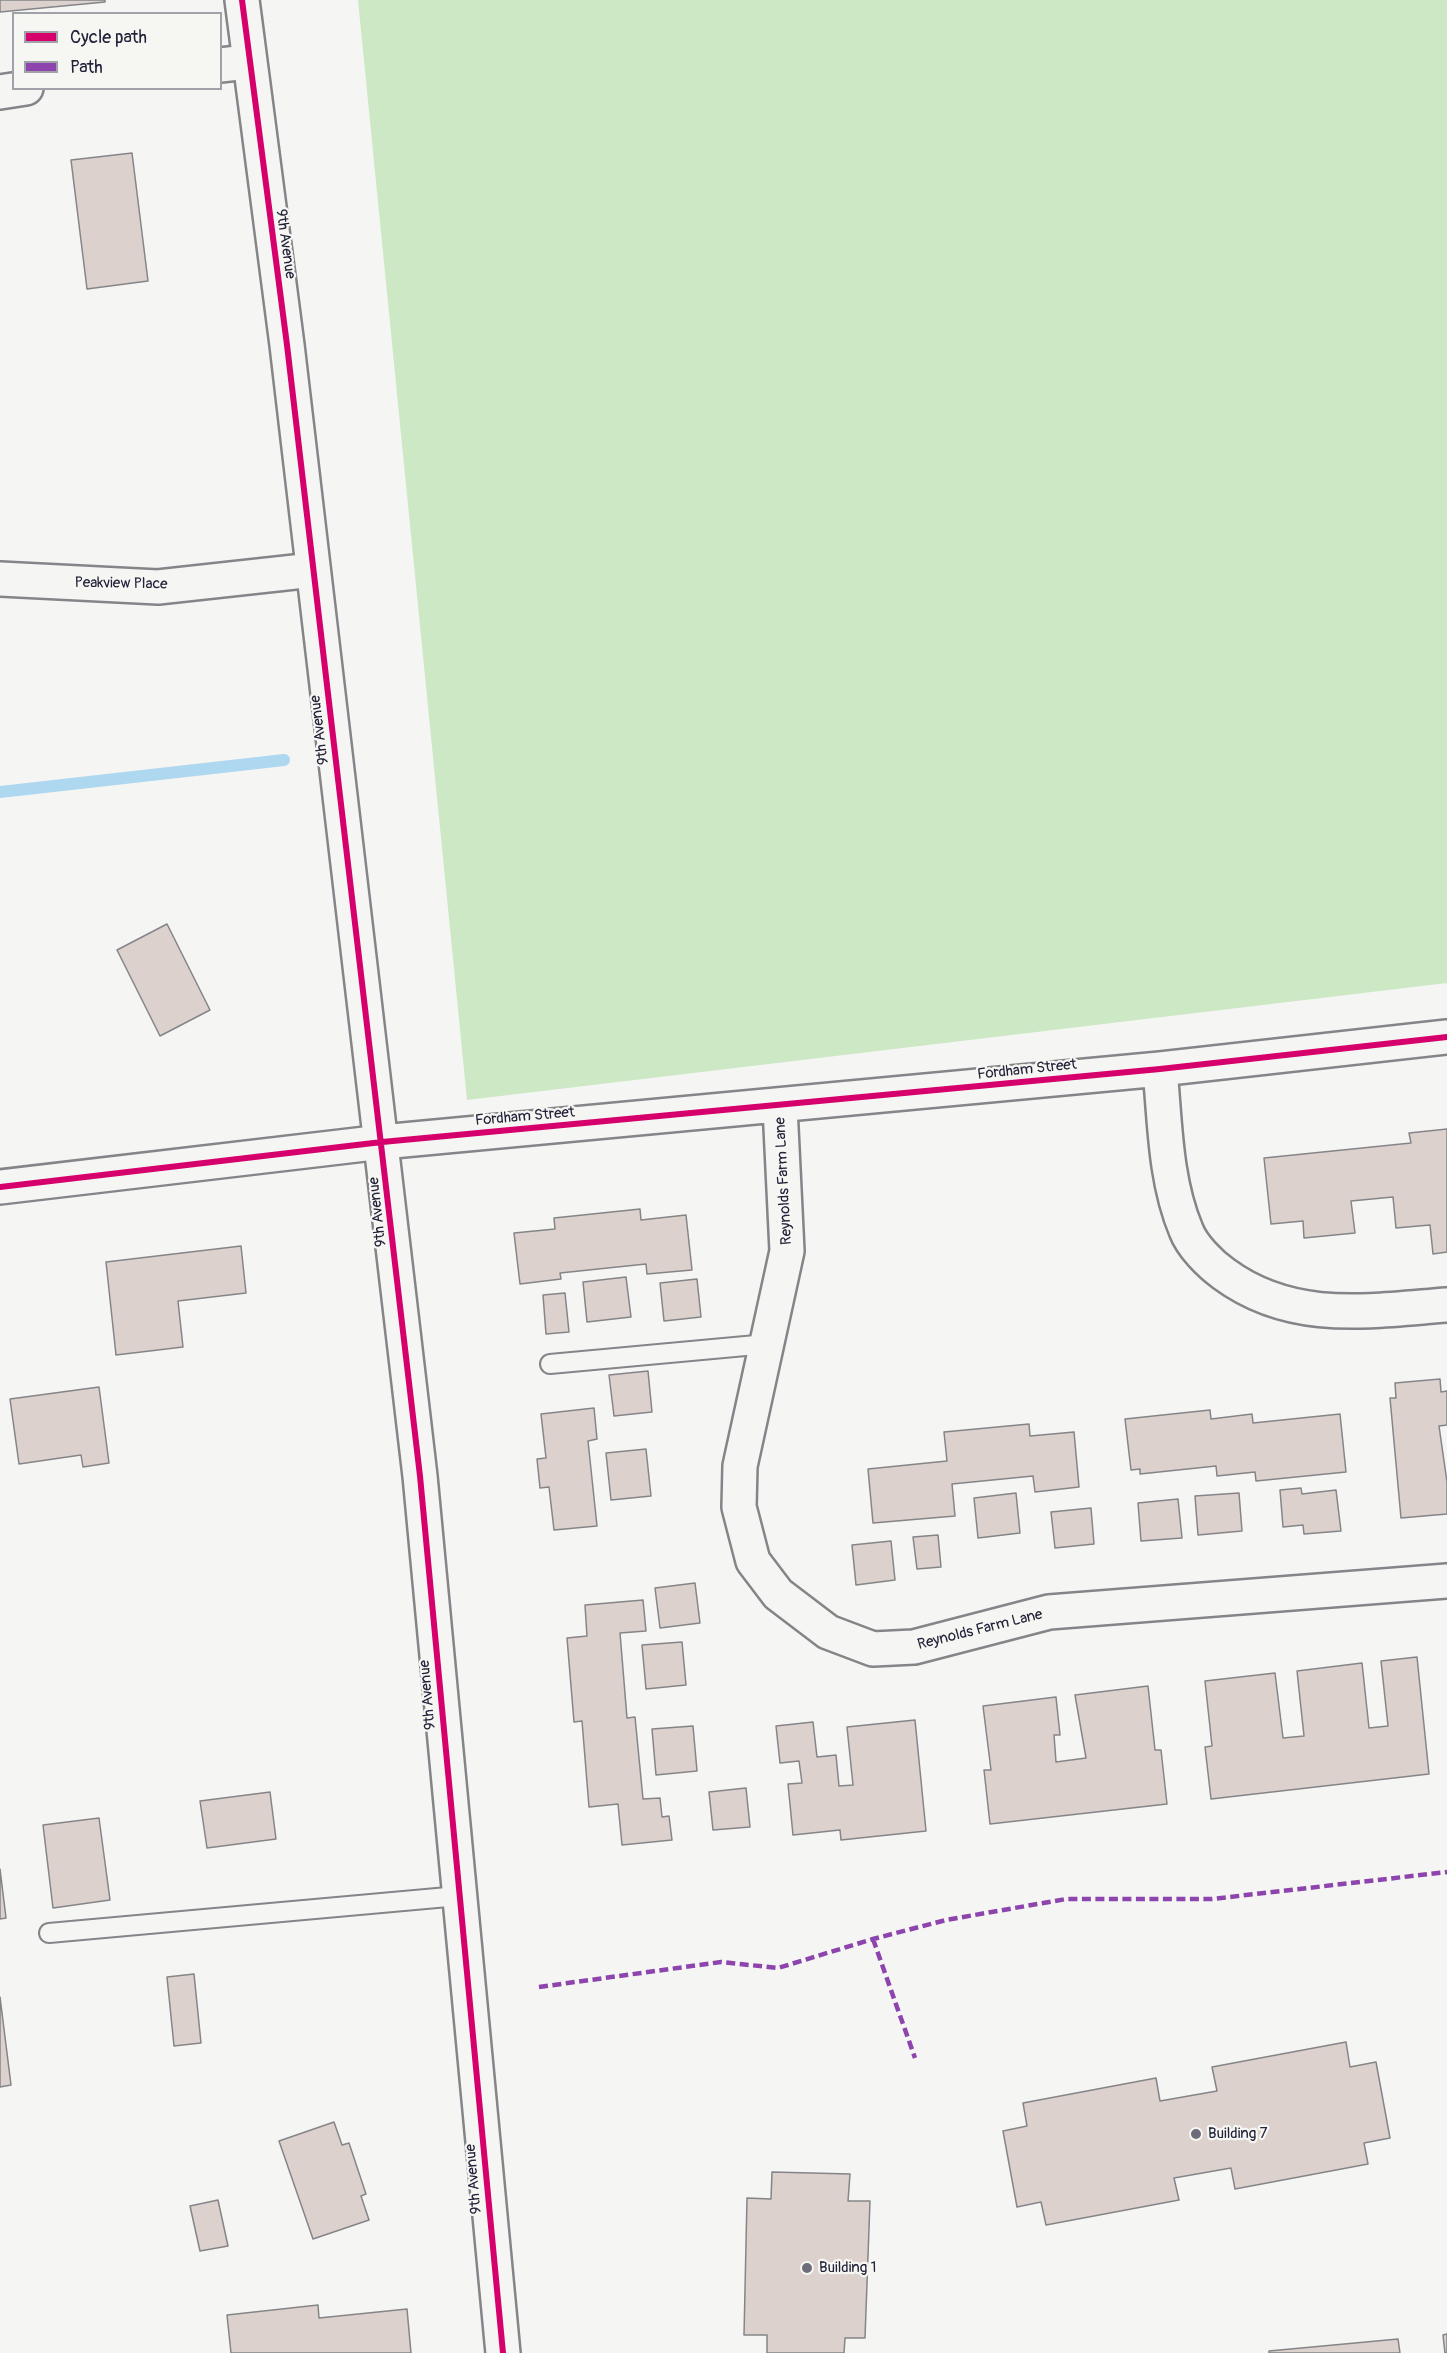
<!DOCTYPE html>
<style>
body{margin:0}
#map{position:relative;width:1447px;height:2353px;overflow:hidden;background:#f5f5f3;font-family:Pangolin,sans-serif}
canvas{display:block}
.legend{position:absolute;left:12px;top:12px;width:210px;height:78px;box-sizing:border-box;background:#f6f6f2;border:2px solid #a1a1a9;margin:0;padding:8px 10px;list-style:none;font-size:18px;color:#22223b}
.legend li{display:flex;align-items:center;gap:12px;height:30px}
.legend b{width:30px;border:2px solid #a1a1a9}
</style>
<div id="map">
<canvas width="1447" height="2353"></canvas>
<ul class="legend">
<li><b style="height:8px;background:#d6006c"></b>Cycle path</li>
<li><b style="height:8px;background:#8e44ad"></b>Path</li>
</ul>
</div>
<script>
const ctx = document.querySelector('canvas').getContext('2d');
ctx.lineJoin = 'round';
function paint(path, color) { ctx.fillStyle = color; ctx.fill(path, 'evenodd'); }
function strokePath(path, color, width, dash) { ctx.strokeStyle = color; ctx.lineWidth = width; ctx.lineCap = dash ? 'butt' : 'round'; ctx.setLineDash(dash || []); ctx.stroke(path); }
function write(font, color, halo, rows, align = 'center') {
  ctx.font = font + ' Pangolin,sans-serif'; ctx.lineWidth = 4.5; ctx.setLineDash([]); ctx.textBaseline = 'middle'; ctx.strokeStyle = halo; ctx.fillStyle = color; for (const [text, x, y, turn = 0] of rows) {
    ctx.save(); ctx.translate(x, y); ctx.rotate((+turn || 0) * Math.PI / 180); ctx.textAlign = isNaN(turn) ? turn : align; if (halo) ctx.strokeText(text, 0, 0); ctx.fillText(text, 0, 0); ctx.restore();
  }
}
paint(new Path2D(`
 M358 0H1447V983L467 1100Z`), '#cce8c5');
strokePath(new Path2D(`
 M0 792 284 760`), '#aed7f0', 12);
const building = new Path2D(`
 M0 0H105V2L0 12Z
 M132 153 148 281 87 289 71 160Z
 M167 924 210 1010 160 1036 117 950Z
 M1447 1129V1252L1433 1254 1430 1225 1396 1228 1393 1197 1351 1201 1355 1233 1304 1238 1303 1221 1271 1224 1264 1158 1411 1143 1409 1133Z
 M640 1209 641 1220 686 1215 692 1270 647 1274 646 1264 560 1273 561 1279 520 1284 514 1233 555 1229 554 1218Z
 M241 1246 246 1293 178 1301 183 1347 116 1355 106 1262Z
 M626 1277 631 1317 587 1322 583 1282Z
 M697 1279 701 1317 664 1321 660 1283Z
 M565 1293 569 1332 546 1334 543 1295Z
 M648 1371 652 1412 614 1416 609 1375Z
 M1440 1379 1441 1392 1447 1391V1425L1439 1426 1447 1482V1514L1401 1518 1390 1398H1396L1395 1383Z
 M99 1387 109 1463 83 1467 81 1455 19 1464 10 1399Z
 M594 1408 597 1439 588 1441 597 1526 554 1530 549 1487 540 1488 537 1459 546 1458 541 1414Z
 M1210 1410 1211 1419 1252 1414 1253 1423 1340 1414 1346 1472 1256 1481 1255 1472 1217 1476 1216 1466 1140 1474V1469L1131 1470 1125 1419Z
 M1029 1424 1030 1436 1074 1432 1079 1487 1035 1492 1033 1476 952 1484 955 1516 873 1523 868 1469 947 1461 944 1432Z
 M646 1449 651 1496 611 1500 606 1453Z
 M1301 1488 1302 1494 1336 1490 1341 1531 1304 1534 1303 1525 1283 1527 1280 1490Z
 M1016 1493 1020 1533 978 1538 974 1498Z
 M1239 1493 1242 1531 1198 1535 1195 1496Z
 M1178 1499 1182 1538 1141 1541 1138 1503Z
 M1091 1508 1094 1544 1055 1548 1051 1512Z
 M938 1535 941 1567 917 1569 913 1537Z
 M891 1541 895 1580 856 1585 852 1545Z
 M695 1583 700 1623 660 1628 655 1588Z
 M643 1600 646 1631 620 1633 627 1718 635 1717 643 1799 660 1798 662 1817 669 1816 672 1840 622 1845 618 1804 589 1807 582 1721 574 1722 567 1638 587 1636 585 1605Z
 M682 1642 686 1685 646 1689 642 1645Z
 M1417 1657 1429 1774 1211 1799 1205 1747 1212 1746 1205 1681 1275 1673 1283 1738 1304 1736 1297 1671 1362 1663 1369 1728 1388 1726 1381 1661Z
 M1148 1686 1155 1750H1161L1167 1804 990 1824 984 1770H991L983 1706 1056 1697 1060 1735H1054L1056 1762 1086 1758 1075 1695Z
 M915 1720 926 1831 841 1840 840 1830 793 1835 788 1784 802 1783 799 1761 780 1763 776 1726 813 1722 817 1757 836 1755 839 1786 853 1785 847 1727Z
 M693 1726 697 1771 656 1775 652 1729Z
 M746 1788 750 1827 713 1830 709 1792Z
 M270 1792 276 1839 207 1848 200 1801Z
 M99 1818 110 1900 53 1908 43 1825Z
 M0 1869 6 1918 0 1919Z
 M194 1974 201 2043 174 2046 167 1977Z
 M0 1997 11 2085 0 2087Z
 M1346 2042 1350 2067 1376 2062 1390 2138 1364 2143 1368 2164 1235 2189 1231 2168 1174 2178 1179 2200 1046 2225 1041 2202 1017 2207 1003 2131 1027 2126 1023 2103 1156 2078 1160 2101 1217 2091 1212 2067Z
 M334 2122 342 2145 349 2143 366 2194 361 2196 369 2220 313 2239 279 2141Z
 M772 2172 850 2174 848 2201H870L865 2338H845L844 2353H767V2335H744L747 2198 771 2199Z
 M218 2200 228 2246 200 2251 190 2206Z
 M318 2305 319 2318 407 2309 411 2353H231L227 2315Z
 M1447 2334V2353H1445L1443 2335Z
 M1398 2339 1400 2353H1269V2351Z`);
paint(building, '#dcd1cd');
strokePath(building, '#858589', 1.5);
const service = new Path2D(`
 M550 1364 767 1344
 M49 1933 459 1896`);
const minor = new Path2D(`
 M220 65 248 62
 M0 92 26 88
 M0 579 158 587 313 570
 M1160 1069C1165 1123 1165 1180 1186 1230 1192 1246 1210 1264 1224 1274 1292 1324 1368 1311 1447 1305
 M780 1107 787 1251 740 1466 739 1507 753 1561 778 1594 828 1632 873 1649 914 1647 1049 1612 1447 1581
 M0 1187 382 1142 1160 1069 1447 1037`);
const secondary = new Path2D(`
 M242 0 287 345 420 1476 503 2353`);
strokePath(service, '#858589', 22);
strokePath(minor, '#858589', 38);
strokePath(secondary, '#858589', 38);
strokePath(service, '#f5f5f3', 18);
strokePath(minor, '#f5f5f3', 33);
strokePath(secondary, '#f5f5f3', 33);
strokePath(new Path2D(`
 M873 1939 915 2058
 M539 1987 721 1962 778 1968 873 1939 946 1920 1066 1899H1212L1447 1872`), '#8e44ad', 4.5, [9, 4.5]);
strokePath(new Path2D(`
 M242 0 287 345 420 1476 503 2353
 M0 1187 382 1142 1160 1069 1447 1037`), '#d6006c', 6);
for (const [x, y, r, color] of [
 [1196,2134,6,"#6c6c7b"],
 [807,2268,6,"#6c6c7b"]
]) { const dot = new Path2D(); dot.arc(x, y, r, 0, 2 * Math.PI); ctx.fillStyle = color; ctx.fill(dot); strokePath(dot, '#f6f6f2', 2); }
write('15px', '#22223b', '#f6f6f2', [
 ["9th Avenue",285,244,82],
 ["Peakview Place",121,584,1],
 ["9th Avenue",320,730,-97],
 ["Fordham Street",1027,1070,-6],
 ["Fordham Street",525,1117,-5],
 ["Reynolds Farm Lane",784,1181,-93],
 ["9th Avenue",378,1212,-96],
 ["Reynolds Farm Lane",980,1630,-14],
 ["9th Avenue",428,1695,-95],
 ["9th Avenue",474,2179,-95]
]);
write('15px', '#22223b', '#f6f6f2', [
 ["Building 7",1208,2134],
 ["Building 1",819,2268]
], 'left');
</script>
